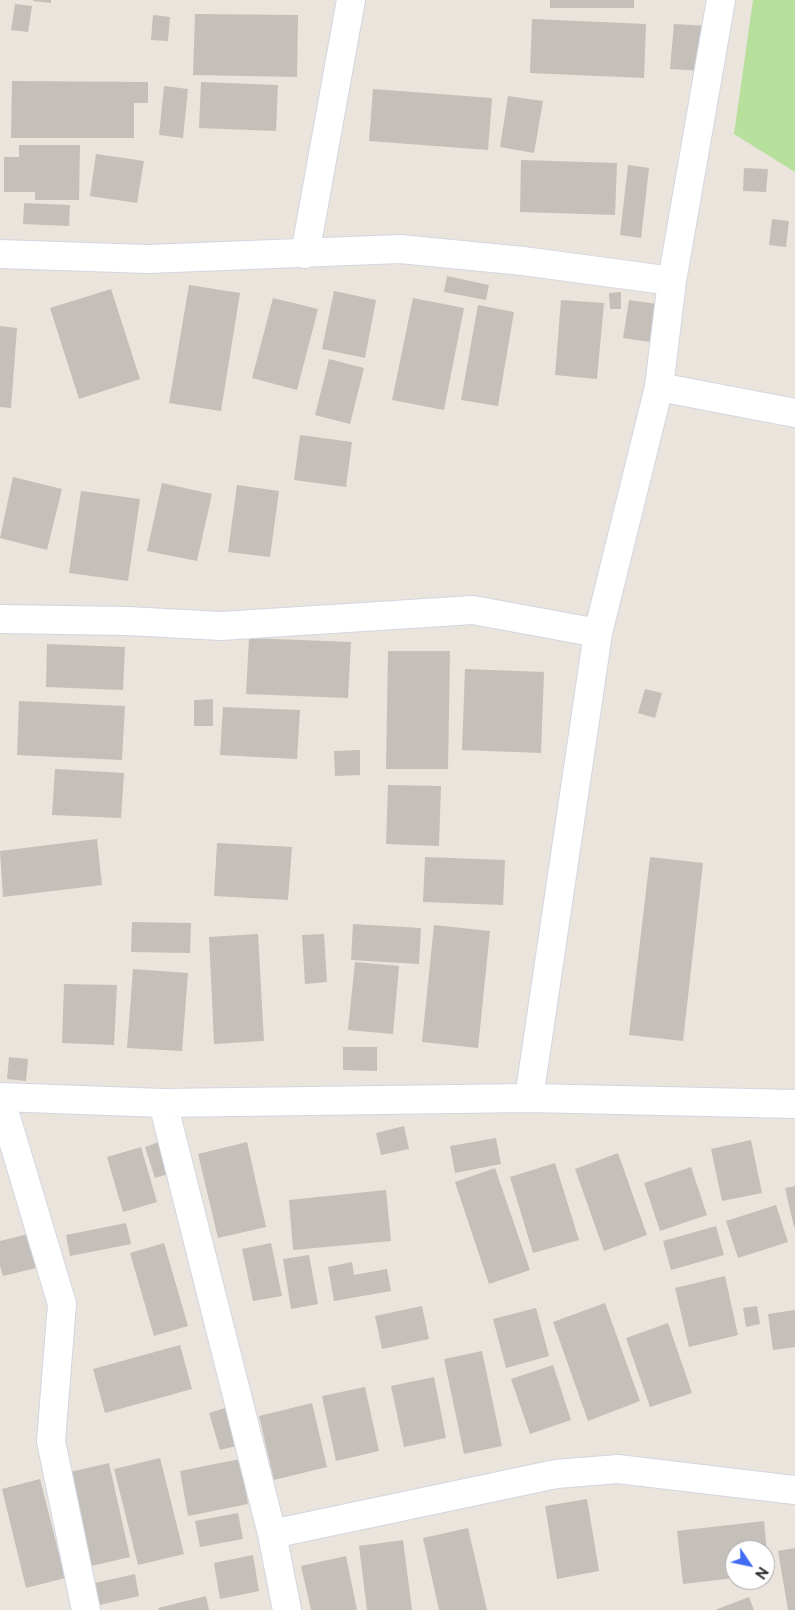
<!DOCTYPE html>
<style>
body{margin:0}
#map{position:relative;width:795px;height:1610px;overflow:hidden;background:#ebe4dc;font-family:Raleway,sans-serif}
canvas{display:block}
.north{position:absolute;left:725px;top:1540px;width:50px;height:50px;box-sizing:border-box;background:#fff;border:1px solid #aaa;border-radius:50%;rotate:124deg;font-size:14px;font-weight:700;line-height:20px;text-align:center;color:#2a2a2a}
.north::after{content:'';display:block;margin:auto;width:18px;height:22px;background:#426cf3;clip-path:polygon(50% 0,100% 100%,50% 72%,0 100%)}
</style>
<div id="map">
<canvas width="795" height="1610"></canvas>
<div class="north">N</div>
</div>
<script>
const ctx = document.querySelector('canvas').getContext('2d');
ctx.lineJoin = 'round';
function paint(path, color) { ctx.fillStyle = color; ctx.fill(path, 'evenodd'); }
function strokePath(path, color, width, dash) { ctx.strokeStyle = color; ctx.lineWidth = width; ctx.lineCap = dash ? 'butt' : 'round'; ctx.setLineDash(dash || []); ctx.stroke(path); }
paint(new Path2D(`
 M753 0H795V172L734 134Z`), '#b6e09b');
paint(new Path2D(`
 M33 0H51V3L33 1Z
 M550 0H634V8H550Z
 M15 4 32 6 28 32 11 30Z
 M195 14 298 15 297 77 193 75Z
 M153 15 170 17 168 41 151 40Z
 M532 19 646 24 644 78 530 73Z
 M674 24 707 26 704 71 670 69Z
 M12 81 148 82V103H134V138H11Z
 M201 82 278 85 276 131 199 128Z
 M164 86 188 89 183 138 159 135Z
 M373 89 492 98 488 150 369 141Z
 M508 96 543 101 534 153 500 147Z
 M19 145H80L79 200H35V192H4V157H19Z
 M96 154 144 161 137 203 90 196Z
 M521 160 617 163 615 215 520 212Z
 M628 165 649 168 641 238 620 235Z
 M744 168 768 169 766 192 743 191Z
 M24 203 70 205 69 226 23 224Z
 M772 219 789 221 786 247 769 245Z
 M447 276 489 285 486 300 444 292Z
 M189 285 240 293 221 411 169 403Z
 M111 289 140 379 79 399 50 308Z
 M334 291 376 300 365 358 322 349Z
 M621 292V309H610L609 293Z
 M273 298 318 309 297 390 252 378Z
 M413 298 464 308 444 410 392 400Z
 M561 300 604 303 597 379 555 375Z
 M629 300 657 304 650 342 623 338Z
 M478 305 514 312 498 406 461 400Z
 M0 326 17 328 11 408 0 407Z
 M329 359 364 368 350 424 315 415Z
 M300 435 352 442 346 487 294 480Z
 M13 477 62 489 47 550 0 538Z
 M162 483 212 494 197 561 147 551Z
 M237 485 279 491 270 557 228 552Z
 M81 491 140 499 128 581 69 573Z
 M249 638 351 642 348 698 246 694Z
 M47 644 125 647 123 690 46 687Z
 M388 651H450L448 769H386Z
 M465 669 544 672 541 753 462 750Z
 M645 689 662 693 655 718 638 713Z
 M213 699V726H194V700Z
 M19 701 125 706 122 760 17 755Z
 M223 707 300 710 297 759 220 755Z
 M360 750V775L335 776 334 751Z
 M55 769 124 773 121 818 52 815Z
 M388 785 441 786 439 846 386 844Z
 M97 839 102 885 3 897 0 851Z
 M217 843 292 847 288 900 214 896Z
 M425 857 505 860 503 905 423 902Z
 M650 857 703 863 683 1041 629 1035Z
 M132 922 191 923 190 953 131 952Z
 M353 924 421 928 419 964 351 960Z
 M434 925 490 931 478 1048 422 1042Z
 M258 934 264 1041 214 1044 209 937Z
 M324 934 327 982 305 984 302 935Z
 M355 962 399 966 393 1034 348 1030Z
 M133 969 188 973 182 1051 127 1048Z
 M64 984 117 985 114 1045 62 1043Z
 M343 1047H377V1071L343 1070Z
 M9 1057 28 1059 26 1081 7 1079Z
 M404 1126 409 1149 381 1155 376 1133Z
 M496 1138 501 1164 455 1173 450 1146Z
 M751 1140 762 1193 722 1201 711 1149Z
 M159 1142 168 1174 155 1178 145 1147Z
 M247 1142 266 1227 218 1238 198 1154Z
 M141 1147 157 1202 123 1212 107 1157Z
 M618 1153 647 1235 604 1251 575 1169Z
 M555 1163 579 1240 533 1253 510 1177Z
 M691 1167 707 1215 660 1231 644 1183Z
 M495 1168 530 1270 489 1284 455 1182Z
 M795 1186V1227H794L785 1188Z
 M386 1190 391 1241 293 1250 289 1200Z
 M776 1205 788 1242 738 1258 726 1221Z
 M126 1223 131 1244 70 1256 66 1235Z
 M716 1226 724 1255 671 1270 663 1241Z
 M28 1234 36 1268 3 1276 0 1266V1241Z
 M164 1243 188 1326 154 1336 130 1253Z
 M271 1243 282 1296 253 1301 242 1249Z
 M309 1255 318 1304 291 1309 283 1259Z
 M352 1262 354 1275 387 1269 391 1291 334 1301 328 1267Z
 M725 1276 738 1335 689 1347 675 1288Z
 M605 1303 640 1401 588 1421 553 1322Z
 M422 1306 429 1339 382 1349 375 1316Z
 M757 1306 760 1324 746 1327 743 1308Z
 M536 1308 549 1356 506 1368 493 1319Z
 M795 1310V1347L773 1350 768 1314Z
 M668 1323 692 1393 650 1407 626 1338Z
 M180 1345 192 1389 105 1413 93 1369Z
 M482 1351 502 1446 464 1454 444 1359Z
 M553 1365 571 1420 530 1434 511 1379Z
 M434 1377 446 1438 404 1447 391 1386Z
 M365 1387 379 1451 336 1461 322 1396Z
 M312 1403 327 1467 274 1480 259 1416Z
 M225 1408 236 1446 220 1450 209 1413Z
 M160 1458 184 1554 138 1565 114 1469Z
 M240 1459 248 1504 188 1516 180 1471Z
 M109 1463 130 1557 87 1567 66 1473Z
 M40 1479 65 1578 26 1588 2 1489Z
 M587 1499 599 1571 557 1579 545 1506Z
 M238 1513 243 1539 200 1547 195 1521Z
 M764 1521 769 1574H765V1550H735V1578L683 1584 677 1531Z
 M468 1528 487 1610H439L423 1538Z
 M403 1540 412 1610H367L359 1546Z
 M795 1548V1610H788L778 1551Z
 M253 1555 259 1591 220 1599 214 1563Z
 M346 1556 357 1610H311L301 1566Z
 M135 1574 139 1596 91 1607 86 1585Z
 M206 1596 209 1610H159L158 1608Z
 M749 1597 754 1610H715Z`), '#c4bfb8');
const minor = new Path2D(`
 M0 254 148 259 400 249 523 261 672 281
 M305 254 351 0
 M659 387 795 413
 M0 619 128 621 221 626 473 610 598 633
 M0 1097 163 1103 529 1098 795 1104
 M0 1097 62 1304 51 1441 86 1610
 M529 1098 598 633 659 387 672 281 721 0
 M163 1103 272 1534 287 1610
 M272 1534 556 1474 618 1469 795 1490`);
strokePath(minor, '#d2d6e2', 30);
strokePath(minor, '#fff', 28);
</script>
